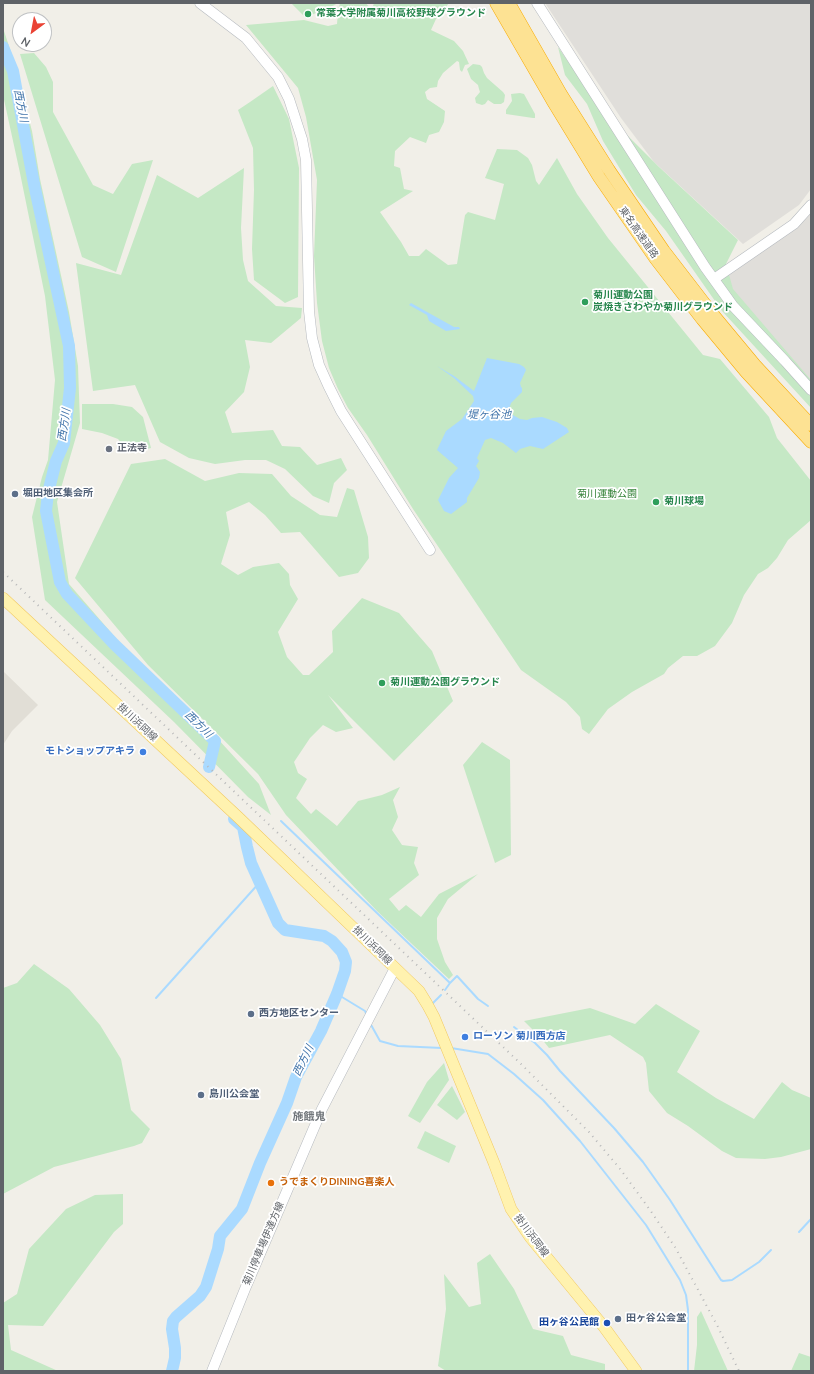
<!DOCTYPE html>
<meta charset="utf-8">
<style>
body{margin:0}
#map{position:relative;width:814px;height:1374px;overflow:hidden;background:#f1efe8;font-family:"Nunito Sans",sans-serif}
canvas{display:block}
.frame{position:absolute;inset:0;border:4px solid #5f6368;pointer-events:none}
.north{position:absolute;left:12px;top:12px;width:40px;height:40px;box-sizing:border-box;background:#fff;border:1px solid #bfc1c3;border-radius:50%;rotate:212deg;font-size:11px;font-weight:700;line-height:16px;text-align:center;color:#5f6368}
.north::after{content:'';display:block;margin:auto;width:14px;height:18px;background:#ea4335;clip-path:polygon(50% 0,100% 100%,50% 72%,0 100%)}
</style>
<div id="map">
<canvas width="814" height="1374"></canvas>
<div class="frame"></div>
<div class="north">N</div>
</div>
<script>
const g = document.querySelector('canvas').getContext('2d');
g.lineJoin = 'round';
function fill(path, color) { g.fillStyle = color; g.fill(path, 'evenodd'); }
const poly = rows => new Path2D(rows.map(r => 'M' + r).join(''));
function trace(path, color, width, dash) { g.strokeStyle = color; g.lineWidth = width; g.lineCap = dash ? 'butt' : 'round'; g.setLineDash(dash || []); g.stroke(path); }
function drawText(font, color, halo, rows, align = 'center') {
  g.font = font + ' "Nunito Sans","Noto Sans JP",sans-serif'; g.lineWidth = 3.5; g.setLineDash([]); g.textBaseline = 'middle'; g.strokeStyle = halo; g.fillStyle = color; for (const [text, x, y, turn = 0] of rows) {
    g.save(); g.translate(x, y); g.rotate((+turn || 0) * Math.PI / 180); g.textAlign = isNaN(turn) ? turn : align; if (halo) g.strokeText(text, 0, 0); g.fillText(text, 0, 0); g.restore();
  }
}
const industrial = poly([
 [545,3,811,3,811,189,799,205,743,244,654,162,621,118],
 [811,208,811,387,721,279]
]);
const education = poly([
 [3,671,38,705,12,731,3,745]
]);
const green = poly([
 [291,3,338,3,325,10,305,17],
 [340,3,366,3,369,7,373,6,374,3,449,3,436,19,431,30,454,41,463,51,469,64,465,65,462,72,460,70,459,62,457,61,443,73,438,81,437,87,430,88,425,92,427,99,445,111,444,122,439,132,429,135,426,143,410,137,395,151,394,166,400,168,404,189,413,191,380,212,401,242,409,256,419,256,426,249,448,265,457,264,465,215,468,212,495,220,504,184,485,178,497,149,517,150,528,158,532,165,536,181,539,185,557,158,577,194,608,238,703,355,720,359,769,417,777,438,811,481,811,520,788,540,777,558,768,568,758,574,744,595,732,623,715,646,697,656,683,656,668,668,664,674,632,692,608,709,589,734,582,729,580,717,566,702,521,670,413,509,367,435,348,408,338,389,329,368,322,341,317,303,314,256,317,180,306,117,298,88,246,25,304,20,328,26,337,24,338,11],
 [3,28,12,55,32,131,40,179,69,312,78,366,80,423,57,502,69,584,154,682,217,738,259,784,271,815,248,797,174,722,45,600,32,517,42,477,48,460,55,380,45,296,20,173,3,95],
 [558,47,601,109,658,166,738,240,726,264,733,289,811,380,811,408,722,311,666,231,636,195,603,141,587,104,565,75],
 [34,53,46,67,53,82,53,112,93,185,113,194,132,164,153,160,116,272,82,257,20,54],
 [473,64,480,65,482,67,484,73,487,78,503,92,505,95,504,102,501,104,494,104,488,100,485,104,482,105,476,103,475,98,480,92,479,89,478,85,471,79,467,69],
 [273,86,289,119,299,168,298,297,285,303,254,280,252,249,254,190,253,148,238,110,250,102],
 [520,93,524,94,535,114,535,118,533,118,506,114,506,110,512,101,511,94],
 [244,168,241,228,243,260,248,281,276,306,302,308,301,318,271,343,245,340,250,367,244,392,225,412,232,433,273,430,282,446,300,447,317,465,341,458,347,470,334,483,329,503,313,496,285,469,266,460,245,460,215,464,189,458,160,442,135,385,93,391,76,263,121,275,157,175,198,198],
 [82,404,113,404,132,407,143,417,151,448,130,453,118,439,102,433,82,429],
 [165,459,205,481,239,473,272,474,291,496,320,515,337,517,347,488,354,490,368,537,369,558,358,573,339,577,300,532,281,533,265,515,249,502,226,512,230,535,221,564,238,575,253,567,279,563,289,574,290,585,298,599,278,632,287,657,303,675,309,675,333,652,332,631,362,598,399,613,432,651,453,701,394,761,328,695,353,728,336,732,323,725,310,738,294,762,298,773,307,779,296,798,311,814,316,809,337,826,358,801,382,795,400,787,393,800,398,817,392,830,402,845,418,847,414,863,419,875,389,899,399,911,406,905,421,917,439,894,478,874,448,899,437,918,437,939,445,962,453,975,449,979,377,911,286,815,258,774,148,665,75,578,131,464],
 [482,742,510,760,511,855,495,863,463,765],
 [34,964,69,989,100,1025,121,1059,131,1110,150,1129,142,1143,134,1146,54,1167,3,1194,3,988,17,983],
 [656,1004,700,1031,677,1072,716,1098,754,1119,782,1082,792,1090,811,1098,811,1149,781,1157,765,1159,736,1158,722,1151,688,1126,667,1113,649,1091,646,1063,643,1057,610,1035,549,1048,541,1038,524,1021,590,1008,635,1024],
 [444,1063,449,1080,420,1123,408,1116,427,1082],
 [452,1086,465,1112,457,1120,437,1105],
 [425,1131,456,1146,449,1163,417,1148],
 [123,1194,123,1224,114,1232,43,1326,8,1325,11,1350,58,1371,3,1371,3,1303,17,1294,29,1249,66,1209,95,1195],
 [490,1254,514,1289,533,1329,563,1336,571,1355,605,1364,605,1371,446,1371,438,1366,446,1309,444,1274,469,1307,481,1304,477,1263],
 [701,1311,728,1371,694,1371,697,1345,697,1317],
 [799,1353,811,1357,811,1371,791,1371]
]);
const water = poly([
 [411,303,454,327,459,327,460,329,446,331,429,321,427,315,409,305],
 [487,358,519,364,524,367,526,370,520,383,521,387,522,388,522,392,511,403,509,409,511,414,520,419,527,420,532,418,542,417,557,422,567,428,569,432,543,449,530,446,520,449,516,453,503,443,491,438,485,440,477,458,479,461,476,466,480,472,479,478,467,498,467,502,451,514,444,511,438,500,449,478,458,468,437,450,446,431,462,419,474,401,473,396,454,378,437,366,454,376,474,391]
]);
const stream = poly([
 [281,821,450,983,457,976,478,999,488,1006],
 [445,990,450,983],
 [337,994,365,1011,367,1016],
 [156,998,260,882],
 [431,1005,441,995],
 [370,1023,380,1041,398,1046,442,1048],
 [514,1027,535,1043,547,1055,560,1071,614,1128,643,1162,670,1200,721,1280,723,1281,732,1280,759,1262,771,1250],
 [451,1048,488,1054,514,1074,543,1100,580,1141,646,1225,680,1280,686,1295,688,1310,688,1371],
 [799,1232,811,1219]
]);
const river = poly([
 [3,47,13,71,34,184,69,346,70,388,64,443,56,461,48,493,46,511,60,582,67,594,114,644,215,741,209,767],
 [172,1371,175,1358,175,1348,172,1329,173,1321,176,1317,200,1296,206,1287,218,1249,220,1236,242,1209,260,1163,287,1103,296,1077,321,1031,337,994,345,971,346,962,342,952,332,941,324,936,285,930,278,923,251,863,247,847,243,827,234,819]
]);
const secondary = poly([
 [200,3,246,38,278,77,289,99,302,139,306,160,309,311,312,338,319,365,328,385,341,411,430,550],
 [537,3,705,267,733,306,785,361,811,390],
 [714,279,794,224,811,205],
 [212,1371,245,1289,322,1109,395,968]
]);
const primary = poly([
 [3,598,238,817,419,991,427,1004,434,1017,494,1163,511,1209,530,1237,604,1327,636,1371]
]);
const highway = poly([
 [496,3,552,100,599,177,655,258,702,319,746,372,811,442],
 [509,3,561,94,609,170,664,251,711,312,755,365,811,425]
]);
const rail = poly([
 [3,572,520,1063,589,1132,621,1170,650,1210,675,1247,718,1327,739,1371]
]);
const markers = [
 [308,14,4,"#2e9e5b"],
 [585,302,4,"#2e9e5b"],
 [109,449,4,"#6b7280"],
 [15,494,4,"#5c6f8a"],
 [656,502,4,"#2e9e5b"],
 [382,683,4,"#2e9e5b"],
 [143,752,4,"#3f7fe0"],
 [251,1014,4,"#5c6f8a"],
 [465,1037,4,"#3f7fe0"],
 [201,1095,4,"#5c6f8a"],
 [271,1183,4,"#e8710a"],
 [618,1319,4,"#5c6f8a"],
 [607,1323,4,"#1a4fb4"]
];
const leisureNames = [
 ["常葉大学附属菊川高校野球グラウンド",316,14],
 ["菊川運動公園",593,296],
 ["炭焼きさわやか菊川グラウンド",593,308],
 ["菊川球場",664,502],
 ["菊川運動公園グラウンド",390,683]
];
const streetNames = [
 ["東名高速道路",638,233,55],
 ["掛川浜岡線",137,723,43],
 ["掛川浜岡線",372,946,44],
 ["掛川浜岡線",531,1236,53],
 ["菊川停車場伊達方線",264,1244,-67]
];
const worshipNames = [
 ["正法寺",117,449]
];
const serviceNames = [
 ["堀田地区集会所",23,494],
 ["西方地区センター",259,1014],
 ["島川公会堂",209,1095],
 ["田ヶ谷公会堂",626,1319]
];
const parkNames = [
 ["菊川運動公園",607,495]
];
const shopNames = [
 ["モトショップアキラ",135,752],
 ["ローソン 菊川西方店",473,1037,"left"]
];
const foodNames = [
 ["うでまくりDINING喜楽人",279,1183]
];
const transitNames = [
 ["田ヶ谷公民館",599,1323]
];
const waterNames = [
 ["西方川",20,106,79],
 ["堤ヶ谷池",489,415],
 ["西方川",65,425,-82],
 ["西方川",198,725,44],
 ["西方川",304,1061,-64]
];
const neighbourhoodNames = [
 ["施餓鬼",309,1117]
];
fill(industrial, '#e0deda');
fill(education, '#e1ded6');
fill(green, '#c5e8c5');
fill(water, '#aadaff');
trace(stream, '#aadaff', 2);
trace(river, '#aadaff', 12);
trace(secondary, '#b6babf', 11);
trace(primary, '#f2c960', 12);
trace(highway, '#f9ab00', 13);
trace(secondary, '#fff', 10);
trace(primary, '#fff2af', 11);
trace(highway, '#fde293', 12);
trace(rail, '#b6b7b8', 2, [1, 5]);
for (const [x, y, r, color] of markers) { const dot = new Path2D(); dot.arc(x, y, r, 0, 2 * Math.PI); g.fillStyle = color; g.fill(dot); trace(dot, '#fff', 1.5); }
drawText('bold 10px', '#27864d', '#fff', leisureNames, 'left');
drawText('10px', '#5f6368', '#fff', streetNames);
drawText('bold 10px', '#5b616d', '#fff', worshipNames, 'left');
drawText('bold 10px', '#4e5e75', '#fff', serviceNames, 'left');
drawText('10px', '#348238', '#fff', parkNames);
drawText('bold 10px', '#366cbe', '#fff', shopNames, 'right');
drawText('bold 10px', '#c56008', '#fff', foodNames, 'left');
drawText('bold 10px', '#164399', '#fff', transitNames, 'right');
drawText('italic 11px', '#4174aa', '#fff', waterNames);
drawText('bold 11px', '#70757a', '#fff', neighbourhoodNames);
</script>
